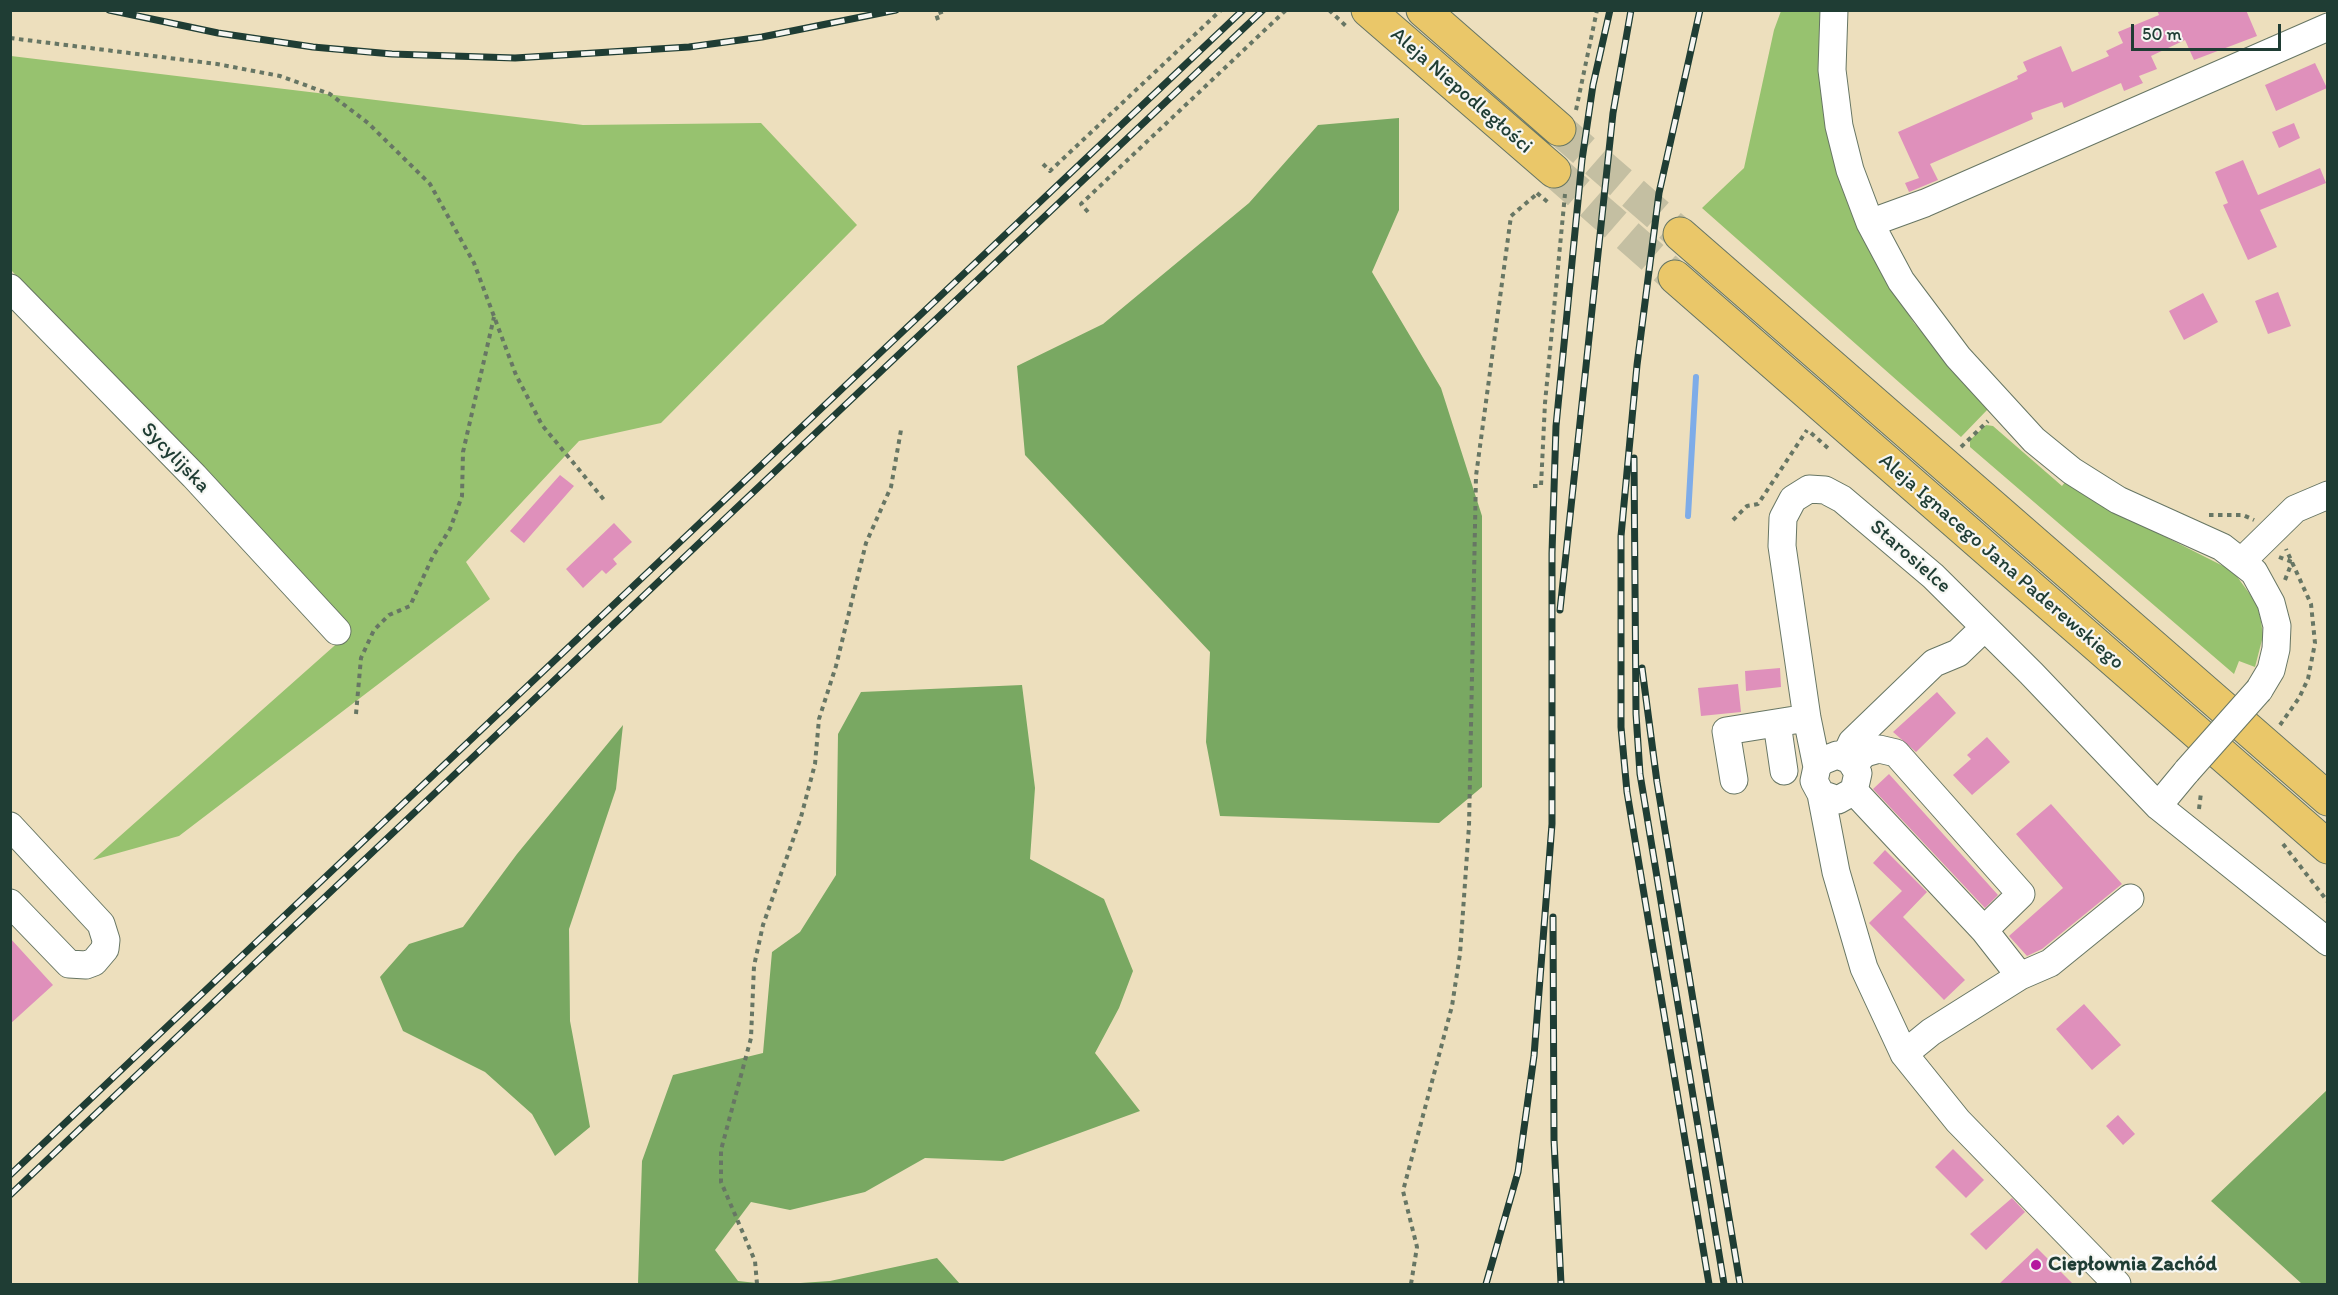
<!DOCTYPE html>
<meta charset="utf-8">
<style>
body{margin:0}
#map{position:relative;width:2338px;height:1295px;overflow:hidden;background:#eddfbd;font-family:Itim,sans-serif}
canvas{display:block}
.frame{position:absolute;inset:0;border:12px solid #1f3d34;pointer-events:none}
.scale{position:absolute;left:2131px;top:24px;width:150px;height:27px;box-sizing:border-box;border:3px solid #1f3d34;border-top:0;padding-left:8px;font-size:18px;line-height:21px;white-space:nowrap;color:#1f3d34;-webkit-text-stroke:4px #f6f6f2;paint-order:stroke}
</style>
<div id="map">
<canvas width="2338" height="1295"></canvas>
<div class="frame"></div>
<div class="scale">50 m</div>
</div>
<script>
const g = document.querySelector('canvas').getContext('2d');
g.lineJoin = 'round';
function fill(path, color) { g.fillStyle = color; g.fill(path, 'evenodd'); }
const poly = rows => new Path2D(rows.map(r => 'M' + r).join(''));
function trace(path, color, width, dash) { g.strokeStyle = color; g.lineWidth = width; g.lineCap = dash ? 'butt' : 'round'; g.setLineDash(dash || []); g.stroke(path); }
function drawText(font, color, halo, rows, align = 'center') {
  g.font = font + ' Itim,sans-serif'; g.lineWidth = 4.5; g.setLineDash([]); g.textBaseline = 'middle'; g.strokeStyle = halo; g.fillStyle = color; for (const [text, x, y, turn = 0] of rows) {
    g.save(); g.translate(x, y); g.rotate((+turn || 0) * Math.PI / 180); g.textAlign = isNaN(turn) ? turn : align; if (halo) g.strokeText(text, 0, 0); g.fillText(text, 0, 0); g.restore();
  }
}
const green = poly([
 [1781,11,1821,11,1819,32,1824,109,1843,186,1876,263,1914,323,1988,409,1961,437,1702,208,1744,168,1774,30],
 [11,56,583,125,761,123,857,225,661,423,579,441,466,562,490,599,179,836,93,860,351,631,11,270],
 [1986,425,1993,426,2062,486,2066,481,2124,516,2233,571,2257,604,2261,621,2263,636,2255,667,2239,661,2234,674,1970,447,1970,440]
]);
const forest = poly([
 [1399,118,1399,210,1372,272,1441,388,1482,516,1482,787,1439,823,1220,816,1206,742,1210,652,1025,455,1017,366,1103,324,1249,203,1318,125],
 [1022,685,1035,788,1030,859,1104,899,1133,971,1119,1008,1095,1053,1140,1111,1003,1161,925,1158,865,1192,790,1210,751,1202,715,1250,738,1281,766,1284,638,1284,642,1161,673,1075,763,1053,772,952,800,932,836,875,838,734,861,692],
 [623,725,616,789,569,929,570,1021,590,1127,555,1156,532,1114,485,1072,403,1031,380,977,409,944,463,927,517,854],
 [2327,1090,2327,1284,2302,1284,2211,1201],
 [937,1258,960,1284,786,1284,830,1281]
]);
const stream = poly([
 [1688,516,1696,377]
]);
const building = poly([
 [2157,10,2246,10,2257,36,2194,60,2185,40,2151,56,2157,69,2139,76,2143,83,2124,91,2121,83,2064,108,2062,102,2031,113,2033,119,1930,164,1938,180,1909,192,1905,183,1919,178,1898,132,2018,79,2017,76,2027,71,2023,62,2061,46,2072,72,2109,56,2106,51,2123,43,2118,32,2159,15],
 [2315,63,2327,88,2276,111,2265,85],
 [2294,123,2300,138,2279,148,2272,132],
 [2243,160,2258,195,2320,168,2326,183,2260,210,2277,247,2248,260,2223,205,2228,203,2215,172],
 [2278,292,2291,326,2268,334,2255,301],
 [2203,293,2218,322,2184,340,2169,311],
 [560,475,574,486,524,543,510,531],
 [614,523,632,542,613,559,617,564,606,574,602,570,583,588,566,569],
 [1780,668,1781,687,1746,691,1745,671],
 [1738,684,1741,712,1701,716,1698,688],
 [1937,692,1956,713,1916,752,1893,732],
 [1987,737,2010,762,1972,795,1953,775,1971,759,1967,755],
 [1889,774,1998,895,1985,908,1873,789],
 [2051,804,2122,884,2042,949,2027,956,2009,936,2063,888,2016,834],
 [1885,850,1927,892,1903,917,1965,980,1944,1000,1869,923,1902,891,1873,863],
 [10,938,53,985,10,1024],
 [2084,1004,2121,1045,2092,1070,2056,1029],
 [2118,1115,2135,1134,2123,1145,2106,1126],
 [1953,1149,1984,1180,1966,1198,1935,1167],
 [2012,1198,2025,1212,1986,1250,1970,1234],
 [2037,1248,2073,1284,1999,1284]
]);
const majorTunnel = poly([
 [1559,129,1680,234],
 [1554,171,1675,277]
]);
const path = poly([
 [1329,10,1346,26],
 [938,20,936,14,947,10],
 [10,38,217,64,280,76,330,94,368,123,430,184,474,263,516,375,542,425,605,501],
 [1576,110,1597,10],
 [1043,164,1050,171,1221,10],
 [1537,193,1550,204],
 [1088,212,1081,204,1286,10],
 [1811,433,1828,448],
 [1961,447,1988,421],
 [1533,486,1541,486,1545,403,1565,194],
 [2209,515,2243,515,2254,520],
 [1733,520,1747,506,1758,504,1807,430],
 [2279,557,2292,562],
 [2285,580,2292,562],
 [356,714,361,658,374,630,389,615,410,606,433,556,450,529,462,496,463,452,494,317],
 [2280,725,2299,698,2308,679,2315,643,2311,604,2286,549],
 [2199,809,2201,793],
 [2283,844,2328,902],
 [757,1284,755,1261,721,1182,721,1150,751,1038,754,966,763,925,801,817,815,764,819,719,836,666,866,543,891,487,901,430],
 [1411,1284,1417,1247,1403,1191,1452,1006,1460,954,1469,826,1476,476,1511,216,1538,193]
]);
const minor = poly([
 [1834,10,1832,70,1839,126,1850,170,1870,223,1901,281,1958,357,2034,440,2072,471,2118,500,2222,547,2254,572,2271,603,2277,626,2276,649,2271,670,2259,690],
 [1870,223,1925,203,2328,27],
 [10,288,194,476,337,631],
 [2242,561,2295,509,2328,495],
 [1777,723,1784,771],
 [1845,757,1852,742,1934,663,1958,653,1984,628],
 [1854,764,1865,753,1879,749,1896,753,2021,894,1984,930],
 [1817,767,1807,718,1782,546,1783,518,1793,499,1809,489,1825,490,1842,499,1933,576,2031,673,2158,806,2328,942],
 [1734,780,1726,731,1807,718],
 [1854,791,1984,930,2020,976],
 [1821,794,1838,800,1854,791,1858,773,1850,760,1837,755,1822,761,1817,767,1814,781,1821,794,1836,872,1864,968,1904,1054,1958,1121,2117,1284],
 [2158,806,2187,771],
 [10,826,101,924,106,940,105,949,94,962,86,965,69,964,10,903],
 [1904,1054,1931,1032,2020,976,2050,963,2130,898]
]);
const major = poly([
 [1368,10,1554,171],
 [1423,10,1559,129],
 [1680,234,2328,799],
 [1675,277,2328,847]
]);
const rail = poly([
 [109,10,218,33,313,47,392,54,515,58,689,47,762,37,896,10],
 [1700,10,1659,193,1637,365,1621,536,1621,727,1627,792,1709,1284],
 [1634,458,1636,714,1640,774,1724,1284],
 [1560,610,1613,113,1631,10],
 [1642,668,1657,782,1740,1284],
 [1553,917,1554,1140,1561,1284],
 [10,1175,1243,10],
 [10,1195,1263,10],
 [1486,1284,1518,1172,1534,1056,1552,824,1552,553,1556,426,1582,160,1593,85,1610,10]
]);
const minorBridge = poly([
 [2187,771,2259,690]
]);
const markers = [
 [2036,1265,6,"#b5179e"]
];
const streetNames = [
 ["Aleja Niepodległości",1461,91,41],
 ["Sycylijska",175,458,46],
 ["Starosielce",1910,557,41],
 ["Aleja Ignacego Jana Paderewskiego",2001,562,41]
];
const poiNames = [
 ["Ciepłownia Zachód",2048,1265]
];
fill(green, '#97c26f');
fill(forest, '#79a862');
trace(stream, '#7eace8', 6);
fill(building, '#df90bb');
trace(majorTunnel, '#c4bfa2', 33, [33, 16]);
trace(minor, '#677664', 29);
trace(major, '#677664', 35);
trace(path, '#677664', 4, [4.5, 4.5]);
trace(minor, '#fff', 27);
trace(major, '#eac769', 33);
trace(rail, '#1f3d34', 7);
trace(rail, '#f6f6f2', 4.5, [14]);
trace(minorBridge, '#677664', 29, []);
trace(minorBridge, '#fff', 27);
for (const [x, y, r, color] of markers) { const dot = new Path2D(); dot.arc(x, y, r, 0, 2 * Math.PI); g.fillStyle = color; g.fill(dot); trace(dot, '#f6f6f2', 2); }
drawText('21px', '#1f3d34', '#f6f6f2', streetNames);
drawText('bold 21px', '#1f3d34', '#f6f6f2', poiNames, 'left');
</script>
